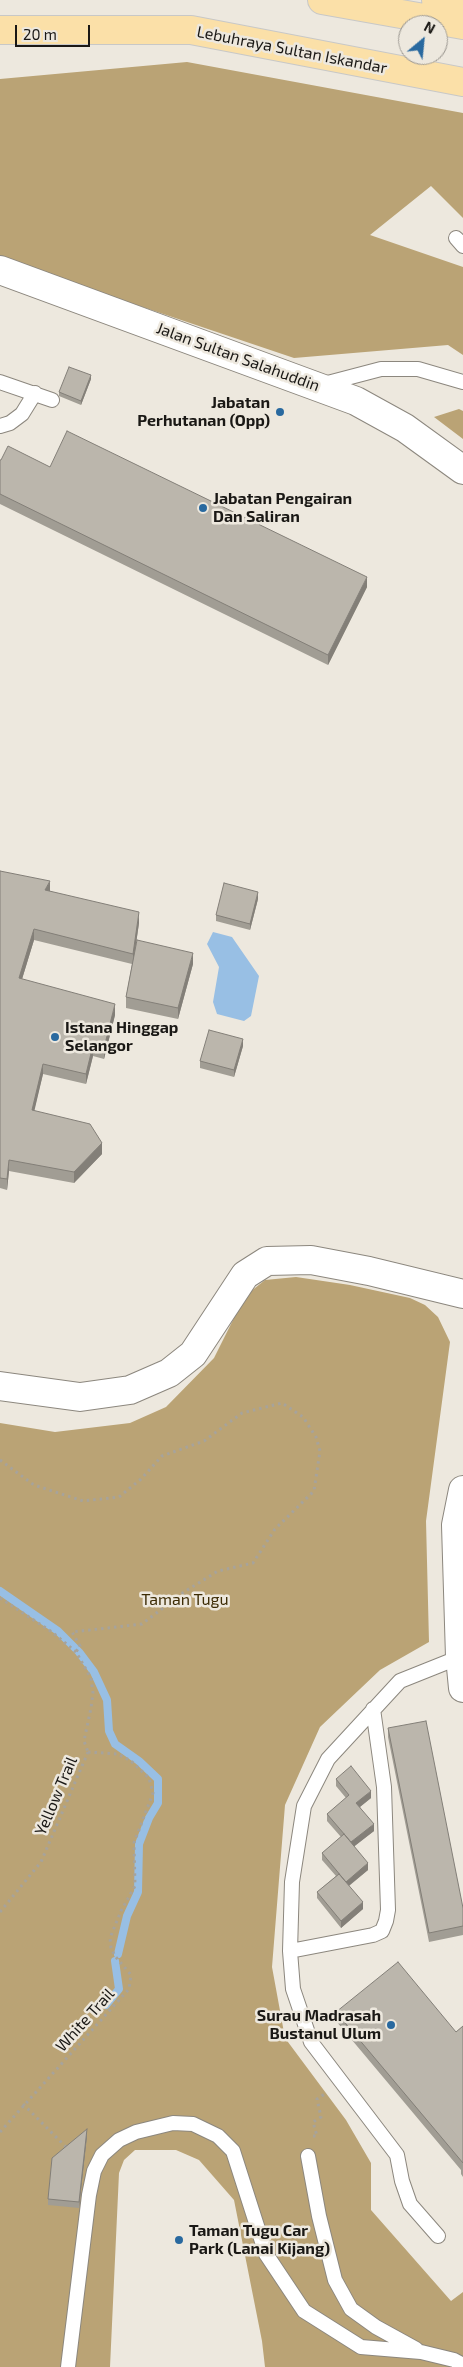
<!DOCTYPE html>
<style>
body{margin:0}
#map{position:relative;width:463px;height:2367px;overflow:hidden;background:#ede8de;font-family:"Exo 2",sans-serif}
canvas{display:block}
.north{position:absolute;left:398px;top:15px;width:50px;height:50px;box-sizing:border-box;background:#ede8de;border:1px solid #99958e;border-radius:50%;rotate:28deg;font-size:14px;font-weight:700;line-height:20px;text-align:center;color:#1a1815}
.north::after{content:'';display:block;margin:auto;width:18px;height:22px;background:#29699f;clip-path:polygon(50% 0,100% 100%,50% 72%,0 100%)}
.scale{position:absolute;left:15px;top:25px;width:75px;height:22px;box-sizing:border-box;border:2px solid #1a1815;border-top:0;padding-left:6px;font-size:15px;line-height:18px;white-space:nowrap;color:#1a1815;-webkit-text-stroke:4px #ede8de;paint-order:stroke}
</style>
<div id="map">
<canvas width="463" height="2367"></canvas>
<div class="north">N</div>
<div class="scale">20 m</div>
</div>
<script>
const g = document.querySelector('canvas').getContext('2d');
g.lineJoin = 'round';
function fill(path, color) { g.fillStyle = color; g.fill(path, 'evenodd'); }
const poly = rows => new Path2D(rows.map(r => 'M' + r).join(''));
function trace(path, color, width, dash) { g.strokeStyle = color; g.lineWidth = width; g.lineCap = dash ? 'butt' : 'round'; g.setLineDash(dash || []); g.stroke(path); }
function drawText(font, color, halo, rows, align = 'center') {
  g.font = font + ' "Exo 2",sans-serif'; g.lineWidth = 5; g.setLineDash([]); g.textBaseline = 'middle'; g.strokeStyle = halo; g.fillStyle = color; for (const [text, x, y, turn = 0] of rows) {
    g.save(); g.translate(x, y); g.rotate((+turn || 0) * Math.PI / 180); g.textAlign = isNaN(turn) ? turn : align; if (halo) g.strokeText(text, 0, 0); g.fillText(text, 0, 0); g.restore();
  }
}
const forest = poly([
 [187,62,463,113,463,218,431,186,370,235,463,267,463,355,448,345,294,358,0,259,0,79],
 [459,409,463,411,463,439,434,417],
 [296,1277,350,1285,410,1298,425,1305,438,1317,450,1342,426,1521,429,1642,380,1670,320,1727,285,1805,272,1967,285,2038,346,2120,371,2163,371,2210,451,2301,463,2292,463,2367,265,2367,262,2341,234,2200,199,2160,176,2150,135,2150,124,2160,119,2173,110,2367,0,2367,0,1423,55,1432,130,1423,166,1407,214,1358,245,1296,265,1280]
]);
const water = poly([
 [213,932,232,937,259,976,251,1016,244,1021,217,1014,213,1002,219,967,207,944]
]);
const stream = poly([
 [0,1591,58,1631,79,1652,94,1672,107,1700,109,1731,115,1744,139,1761,158,1779,158,1803,149,1818,139,1844,138,1892,127,1916,118,1954],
 [106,2005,119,1989,115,1961]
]);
const path = poly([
 [0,1460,34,1485,83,1501,119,1497,141,1479,162,1456,204,1441,242,1413,282,1403,303,1417,316,1437,320,1451,314,1491,275,1529,253,1563,218,1571,184,1592,142,1624,72,1632,80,1646,76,1652],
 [0,1598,52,1632,76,1652,91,1678,93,1693,91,1708,84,1741,88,1752],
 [0,1912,41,1862,88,1752],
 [23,2104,67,2148],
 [0,2132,129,1989,131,1975,115,1956,111,1948,110,1938,121,1911,135,1886,134,1843,153,1793,149,1778,131,1761,118,1754,88,1752],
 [313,2136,317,2136,313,2122,321,2117,317,2099,326,2093]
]);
const service = poly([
 [456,238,463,246],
 [0,382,52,400],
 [320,385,381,369,418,369,463,382],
 [0,426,10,423,22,414,35,393],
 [290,1951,373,1935,382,1931,386,1921,388,1910,384,1787,373,1709],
 [308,2156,319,2216,335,2280,351,2309,376,2327,416,2349],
 [438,2236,410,2204,402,2181,397,2155,311,2042,293,1989,290,1951,292,1882,304,1806,328,1759,400,1681,460,1657],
 [68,2367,89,2195,94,2171,102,2155,119,2140,136,2132,173,2123,193,2124,218,2136,233,2151,266,2254,304,2311,361,2347,421,2352,454,2360,463,2365]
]);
const minor = poly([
 [0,1386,80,1397,130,1390,169,1373,193,1354,245,1275,267,1261,311,1260,369,1271,463,1294]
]);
const tertiary = poly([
 [0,270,356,401,405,428,463,470],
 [463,1490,456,1525,460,1657,463,1688]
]);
const primary = poly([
 [322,0,463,25],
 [436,0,463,7],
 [0,30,191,30,463,82]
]);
const wall = poly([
 [91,379,81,405,59,396,59,392],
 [0,460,50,467,367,587,328,665,0,504],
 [0,871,50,891,139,923,136,944,193,964,178,1019,126,1008,126,997,132,964,34,940,22,979,115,1015,104,1059,93,1056,86,1084,43,1074,34,1110,102,1154,74,1183,9,1171,7,1190,0,1188],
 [258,899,250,930,216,921,216,915],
 [243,1046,234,1077,200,1068,200,1061],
 [388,1728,463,1908,463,1935,429,1942,388,1737],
 [336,1779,371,1798,360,1807,374,1831,354,1846,368,1870,349,1886,363,1909,341,1928,317,1898,317,1892,336,1876,322,1860,322,1853,341,1837,327,1821,327,1814,346,1798,336,1786],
 [336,2012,456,2032,463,2026,463,2177,461,2174,461,2170,336,2021],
 [87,2136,79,2208,48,2205,48,2199]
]);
const shadedWall = poly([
 [91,375,91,379,81,405,81,401],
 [367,577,367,587,328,665,328,655],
 [50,881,50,892,45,890],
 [258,892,258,899,250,930,250,924],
 [139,912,139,923,133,964,133,954],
 [34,929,34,940,19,989,19,978],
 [193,953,193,964,178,1019,178,1008],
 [115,1004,115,1015,104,1059,104,1048],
 [243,1039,243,1046,234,1077,234,1070],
 [93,1045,93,1056,86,1084,86,1074],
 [43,1064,43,1074,32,1121,32,1110],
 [102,1143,102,1154,74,1183,74,1172],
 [9,1160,9,1171,7,1190,7,1179],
 [371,1791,371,1798,356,1810,356,1803],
 [374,1824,374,1831,351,1849,351,1842],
 [368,1863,368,1870,346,1888,346,1882],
 [363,1902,363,1909,341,1928,341,1921],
 [87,2129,87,2136,79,2208,79,2202]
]);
const building = poly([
 [69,367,91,375,81,401,59,392,69,367],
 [67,431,367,577,328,655,0,494,0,460,1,460,8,446,50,467,67,431],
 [0,871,50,881,45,890,139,912,133,954,34,929,19,978,115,1004,104,1048,93,1045,86,1074,43,1064,32,1110,90,1124,102,1143,74,1172,9,1160,7,1179,0,1178,0,871],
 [224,883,258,892,250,924,216,915,224,883],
 [137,940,193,953,178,1008,126,997,137,940],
 [209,1030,243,1039,234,1070,200,1061,209,1030],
 [426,1721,463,1908,463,1926,429,1933,388,1728,426,1721],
 [351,1766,371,1791,356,1803,374,1824,351,1842,327,1814,349,1795,336,1779,351,1766],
 [344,1834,368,1863,346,1882,322,1853,344,1834],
 [339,1874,363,1902,341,1921,317,1892,339,1874],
 [398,1962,456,2032,463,2026,463,2163,336,2012,398,1962],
 [87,2129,79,2202,48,2199,52,2158,87,2129]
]);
const markers = [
 [280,412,5,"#29699f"],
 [203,508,5,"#29699f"],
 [55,1037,5,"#29699f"],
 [391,2025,5,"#29699f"],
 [179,2240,5,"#29699f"]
];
const streetNames = [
 ["Lebuhraya Sultan Iskandar",292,50,11],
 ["Jalan Sultan Salahuddin",238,357,20],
 ["Yellow Trail",56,1796,-67],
 ["White Trail",85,2020,-48]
];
const poiNames = [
 ["Jabatan",270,403,"right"],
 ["Perhutanan (Opp)",270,421,"right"],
 ["Jabatan Pengairan",213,499],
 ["Dan Saliran",213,517],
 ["Istana Hinggap",65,1028],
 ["Selangor",65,1046],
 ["Surau Madrasah",381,2016,"right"],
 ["Bustanul Ulum",381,2034,"right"],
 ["Taman Tugu Car",189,2231],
 ["Park (Lanai Kijang)",189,2249]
];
const parkNames = [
 ["Taman Tugu",185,1600]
];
fill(forest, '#baa375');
fill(water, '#98bfe4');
trace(stream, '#98bfe4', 8);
trace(service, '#8c877e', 16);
trace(minor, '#8c877e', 30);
trace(tertiary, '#8c877e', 30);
trace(primary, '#c8c8c7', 30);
trace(path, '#a7a39b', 3, [2.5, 4]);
trace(service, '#fff', 14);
trace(minor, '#fff', 28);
trace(tertiary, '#fff', 28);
trace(primary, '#fbe0a8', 28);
fill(wall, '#a19d94');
fill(shadedWall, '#837f78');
fill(building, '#bbb6ac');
trace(building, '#837f78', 1);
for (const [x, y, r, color] of markers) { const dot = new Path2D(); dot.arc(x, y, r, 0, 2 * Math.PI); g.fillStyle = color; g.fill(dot); trace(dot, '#ede8de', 2); }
drawText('16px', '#1a1815', '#ede8de', streetNames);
drawText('bold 16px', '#1a1815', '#ede8de', poiNames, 'left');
drawText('16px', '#3d2c05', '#ede8de', parkNames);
</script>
